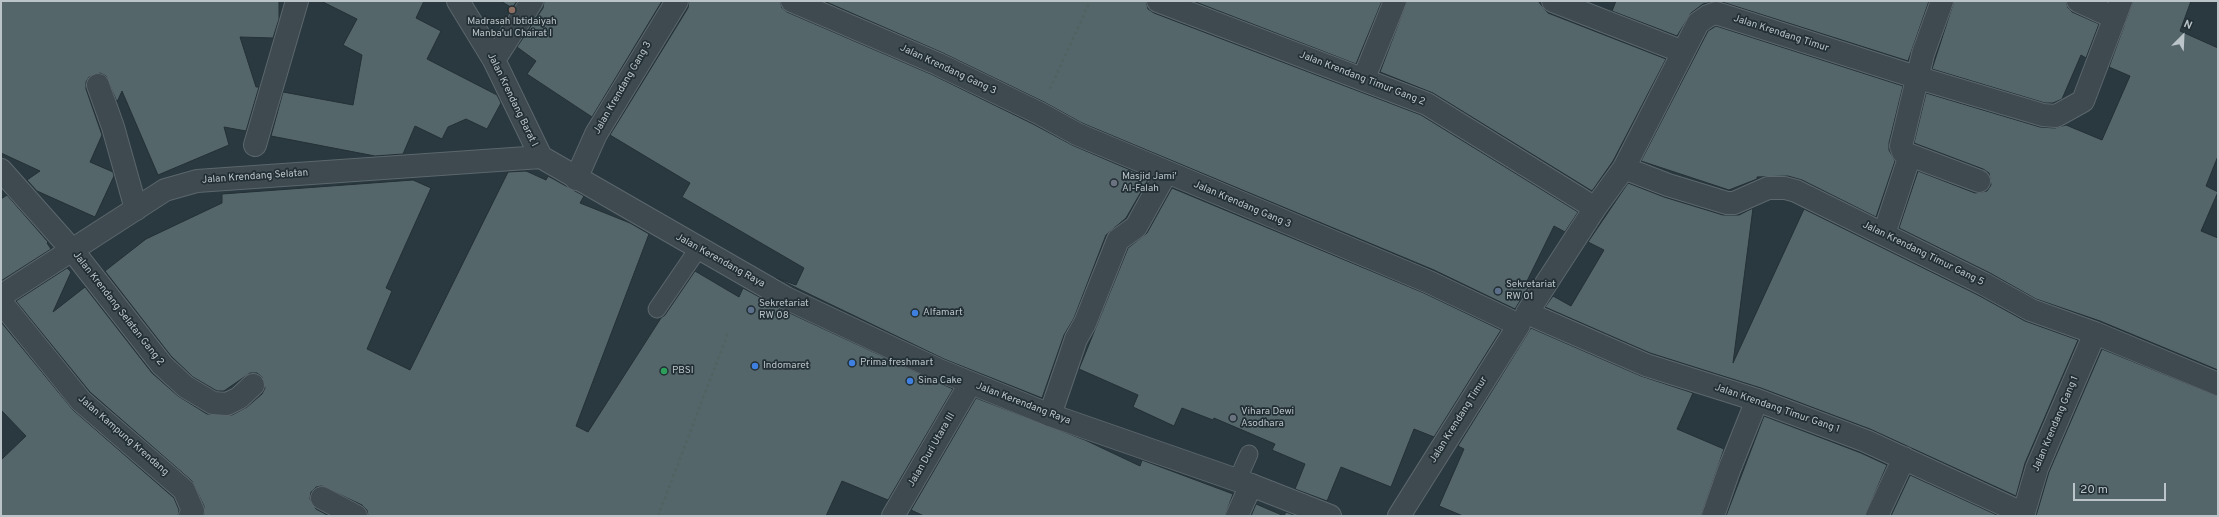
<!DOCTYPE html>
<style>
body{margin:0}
#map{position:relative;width:2219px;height:517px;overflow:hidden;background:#2a393f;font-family:Overpass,sans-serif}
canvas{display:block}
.frame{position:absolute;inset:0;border:2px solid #bac4c9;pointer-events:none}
.north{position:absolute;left:2163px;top:16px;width:40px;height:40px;-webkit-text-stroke:3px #222f34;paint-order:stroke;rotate:24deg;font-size:11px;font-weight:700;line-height:16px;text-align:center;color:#bac4c9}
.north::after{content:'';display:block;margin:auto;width:14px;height:18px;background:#bac4c9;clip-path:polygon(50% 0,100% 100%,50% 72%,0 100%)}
.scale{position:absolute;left:2073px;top:483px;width:93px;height:18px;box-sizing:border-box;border:2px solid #bac4c9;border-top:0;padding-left:5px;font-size:12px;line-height:14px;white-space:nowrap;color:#bac4c9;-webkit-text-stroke:3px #222f34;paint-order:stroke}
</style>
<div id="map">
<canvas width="2219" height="517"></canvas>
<div class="frame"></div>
<div class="north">N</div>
<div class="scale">20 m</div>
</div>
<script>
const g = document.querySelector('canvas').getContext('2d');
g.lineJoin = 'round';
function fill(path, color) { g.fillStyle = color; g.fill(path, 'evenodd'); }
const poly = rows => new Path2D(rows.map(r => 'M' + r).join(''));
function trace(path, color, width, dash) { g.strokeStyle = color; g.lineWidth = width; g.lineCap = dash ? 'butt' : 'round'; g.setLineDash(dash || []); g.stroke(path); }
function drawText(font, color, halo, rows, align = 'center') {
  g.font = font + ' Overpass,sans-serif'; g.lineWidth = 3.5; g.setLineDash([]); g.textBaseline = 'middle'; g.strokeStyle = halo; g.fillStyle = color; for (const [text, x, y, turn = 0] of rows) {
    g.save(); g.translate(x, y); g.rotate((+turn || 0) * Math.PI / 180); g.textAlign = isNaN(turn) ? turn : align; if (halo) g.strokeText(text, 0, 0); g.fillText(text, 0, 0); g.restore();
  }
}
const building = poly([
 [1,1,279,1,279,19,273,38,240,37,256,87,259,87,246,131,224,127,229,145,158,175,122,91,117,102,106,76,100,73,89,77,86,82,86,89,102,135,90,162,113,172,114,176,95,217,37,191,27,180,40,171,1,153,1,1],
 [321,1,424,1,416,18,441,31,427,59,497,95,501,103,487,129,466,119,448,127,442,139,415,126,403,154,375,156,271,136,283,92,353,105,362,55,343,45,357,19,321,1],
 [501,1,517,1,512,8,501,1],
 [544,1,662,1,592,117,527,74,536,61,517,47,543,8,544,1],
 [689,1,780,1,782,8,787,12,933,75,1033,124,1072,145,1149,178,1126,218,1106,235,1074,318,1064,335,1042,398,944,359,776,278,796,285,804,268,682,197,690,183,610,135,688,8,689,1],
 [824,1,1146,1,1148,9,1154,13,1421,115,1578,212,1565,232,1554,226,1527,281,1531,283,1515,309,1434,270,1082,123,1044,102,943,53,824,1],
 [1193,1,1382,1,1356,64,1193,1],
 [1407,1,1538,1,1548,13,1666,59,1613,161,1592,191,1433,93,1380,72,1407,1],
 [1616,1,1929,1,1908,61,1719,1,1703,4,1691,13,1677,36,1612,11,1616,1],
 [1954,1,2066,1,2068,8,2072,12,2099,24,2086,58,2081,55,2062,99,2053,103,2045,103,1932,69,1954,1],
 [2133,1,2191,1,2180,31,2218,48,2218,156,2206,186,2218,192,2201,231,2218,238,2218,370,2100,321,2036,299,1990,273,1899,228,1918,171,1975,193,1987,191,1991,185,1989,173,1983,169,1914,143,1926,93,2040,127,2055,128,2066,125,2102,140,2130,76,2109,67,2133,1],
 [1716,26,1903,86,1889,143,1889,150,1895,161,1876,217,1802,180,1788,176,1757,177,1757,179,1729,190,1641,161,1708,31,1716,26],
 [526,171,546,180,548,176,584,196,580,203,630,223,649,234,576,426,588,432,661,318,665,315,695,271,739,297,743,288,781,309,953,389,888,500,842,481,826,516,368,516,367,510,362,505,322,486,316,487,311,492,310,499,316,509,329,516,204,516,204,506,192,481,90,392,16,301,67,268,71,272,53,312,85,287,152,373,178,396,207,414,232,415,247,407,262,394,265,388,262,377,257,373,250,373,224,391,217,391,193,377,171,356,105,271,146,239,222,203,222,194,413,180,431,188,386,288,392,291,367,349,410,370,508,172,526,171],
 [1628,183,1664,197,1723,215,1739,215,1753,208,1733,363,1804,209,1978,295,2025,321,2078,340,2025,463,2016,496,1870,429,1761,388,1650,353,1545,307,1553,296,1571,306,1604,250,1588,242,1628,183],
 [1172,188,1424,293,1501,330,1434,437,1414,429,1391,487,1341,467,1327,501,1295,489,1305,464,1272,450,1275,444,1214,418,1213,420,1182,408,1174,426,1133,407,1138,395,1079,369,1128,248,1147,233,1172,188],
 [7,195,48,242,47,243,51,249,1,281,1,199,7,195],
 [1,322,73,410,174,498,179,510,178,516,1,516,1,460,26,436,1,410,1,322],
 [1531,328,1641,376,1693,393,1677,429,1724,449,1701,516,1463,516,1439,506,1464,449,1458,446,1531,328],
 [2102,349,2218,396,2218,516,2036,516,2049,472,2102,349],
 [976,398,1085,440,1140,466,1142,460,1233,494,1225,516,924,516,911,510,976,398],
 [1764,416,1861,453,1887,465,1865,516,1726,516,1764,416],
 [1910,475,1999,516,1891,516,1910,475],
 [1256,504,1284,516,1286,512,1296,516,1251,516,1256,504]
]);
const path = poly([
 [1050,89,1090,1],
 [658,516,728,333]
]);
const service = poly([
 [657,309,698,249],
 [1237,481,1249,454]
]);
const minor = poly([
 [458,1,494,60,541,157],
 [792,1,938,64,1039,113,1077,134,1429,282,1519,325,1399,516],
 [1158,1,1427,104,1595,208],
 [1553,1,1683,52],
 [1942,1,1923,54,1901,146,1903,152,1910,155,1979,181],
 [2078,1,2115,18],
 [494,60,532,1],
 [1364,78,1395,1],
 [98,85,113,127,136,209],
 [255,145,297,1],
 [1624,168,1668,185,1727,203,1734,203,1768,188,1785,188,1796,191,1984,284,2031,310,2095,333,2218,384],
 [1,170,73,251,162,365,186,387,213,403,227,404,239,398,253,385],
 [576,179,596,134,677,1],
 [1884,234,1910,155],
 [1,302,81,401,184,490,193,511,190,516],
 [1050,415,1076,339,1085,323,1118,240,1136,227,1166,173],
 [322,498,356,516],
 [2024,514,1866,441,1757,400,1646,365,1527,313,1595,208,1624,168,1698,23,1708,16,1716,13,1919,78,2043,115,2056,116,2083,101,2121,1],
 [893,516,970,384],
 [1237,516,1251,485],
 [1713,516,1729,470,1757,400],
 [1877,516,1904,458],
 [2023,516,2037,468,2095,333]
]);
const tertiary = poly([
 [1,296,165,190,197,181,541,157,786,298,939,370,1050,415,1251,485,1330,516]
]);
const markers = [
 [512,10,4,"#8d6e63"],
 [1114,183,4,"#6b7280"],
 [1498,291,4,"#5c6f8a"],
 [751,310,4,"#5c6f8a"],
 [915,313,4,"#3f7fe0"],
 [852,363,4,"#3f7fe0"],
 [755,366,4,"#3f7fe0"],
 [664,371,4,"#2e9e5b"],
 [910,381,4,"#3f7fe0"],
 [1233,418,4,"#6b7280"]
];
const poiNames = [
 ["Madrasah Ibtidaiyah",512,22,"center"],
 ["Manba'ul Chairat I",512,34,"center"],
 ["Masjid Jami'",1122,177],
 ["Al-Falah",1122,189],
 ["Sekretariat",1506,285],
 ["RW 01",1506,297],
 ["Sekretariat",759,304],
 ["RW 08",759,316],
 ["Alfamart",923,313],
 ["Prima freshmart",860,363],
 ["Indomaret",763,366],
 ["PBSI",672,371],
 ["Sina Cake",918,381],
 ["Vihara Dewi",1241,412],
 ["Asodhara",1241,424]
];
const streetNames = [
 ["Jalan Krendang Timur",1781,34,18],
 ["Jalan Krendang Gang 3",948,70,25],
 ["Jalan Krendang Timur Gang 2",1362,79,21],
 ["Jalan Krendang Gang 3",623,88,-60],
 ["Jalan Krendang Barat I",512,100,64],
 ["Jalan Krendang Selatan",255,177,-4],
 ["Jalan Krendang Gang 3",1242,205,23],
 ["Jalan Krendang Timur Gang 5",1923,254,26],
 ["Jalan Kerendang Raya",720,261,29],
 ["Jalan Krendang Selatan Gang 2",118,309,52],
 ["Jalan Kerendang Raya",1023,404,21],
 ["Jalan Krendang Timur Gang 1",1777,409,19],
 ["Jalan Krendang Timur",1459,420,-58],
 ["Jalan Krendang Gang 1",2056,424,-67],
 ["Jalan Kampung Krendang",123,436,41],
 ["Jalan Duri Utara III",932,450,-60]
];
fill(building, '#55666b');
trace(building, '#243136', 1);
trace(service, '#5b676c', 19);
trace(minor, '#5b676c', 24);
trace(tertiary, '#5b676c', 24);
trace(path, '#516360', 2.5, [3, 3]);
trace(service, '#3e4a4f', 17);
trace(minor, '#3e4a4f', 22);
trace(tertiary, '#3e4a4f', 22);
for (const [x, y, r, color] of markers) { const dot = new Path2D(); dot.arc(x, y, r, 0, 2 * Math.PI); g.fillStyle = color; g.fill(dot); trace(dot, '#222f34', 1.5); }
drawText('10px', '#bac4c9', '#222f34', poiNames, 'left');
drawText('10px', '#bac4c9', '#222f34', streetNames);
</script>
